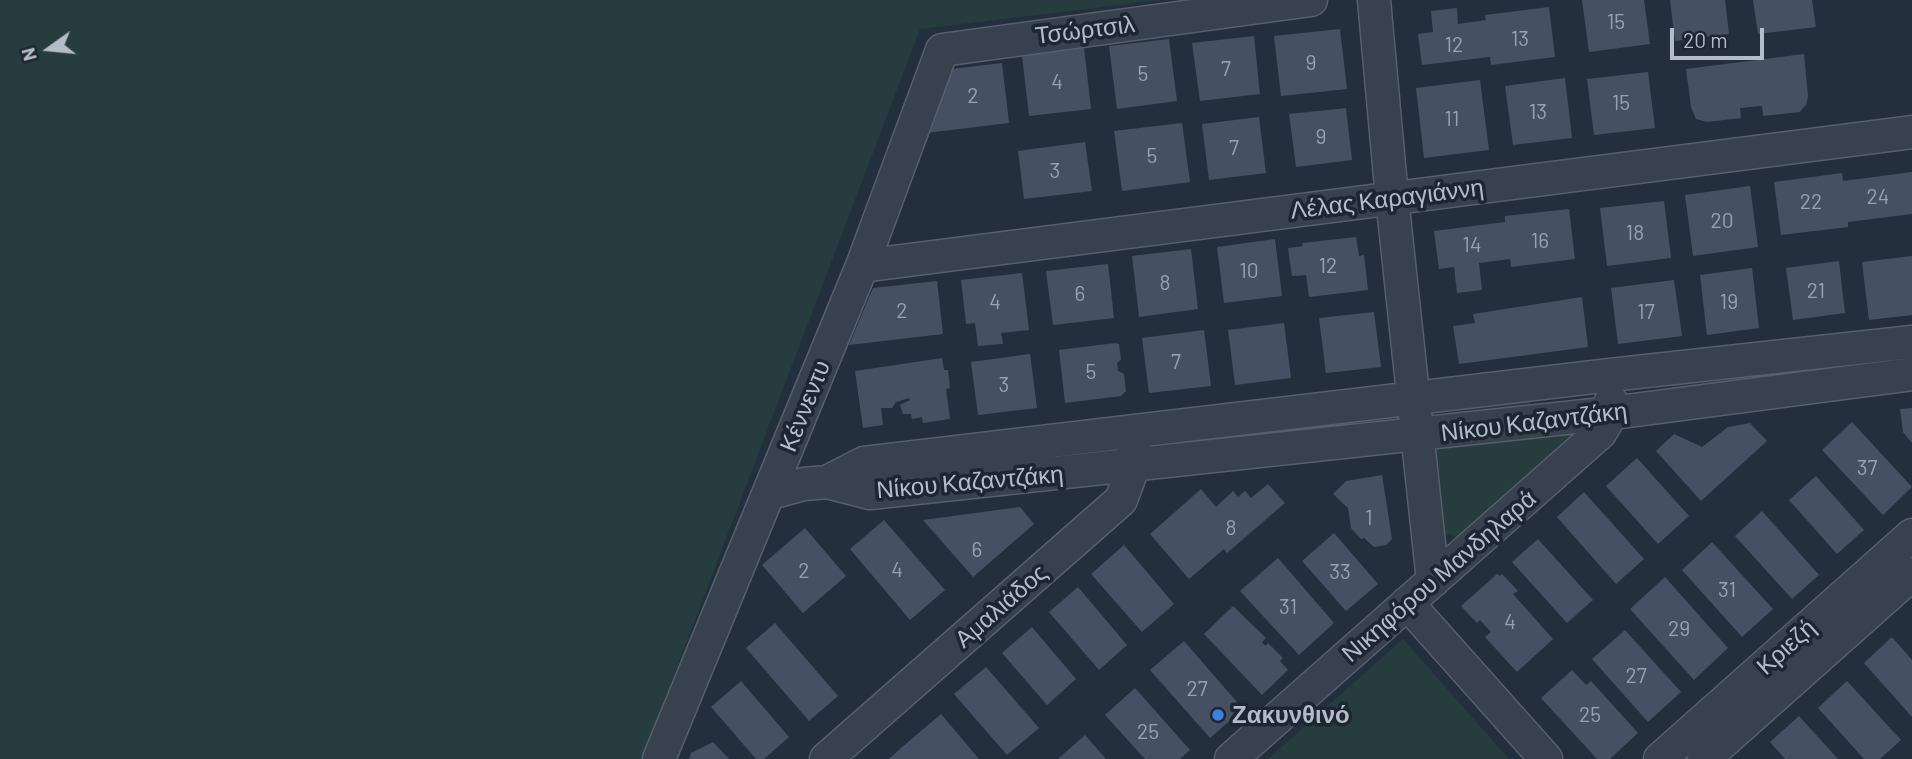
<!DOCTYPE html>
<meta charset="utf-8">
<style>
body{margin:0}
#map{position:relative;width:1912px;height:759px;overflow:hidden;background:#242f3e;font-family:Barlow,sans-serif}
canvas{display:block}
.north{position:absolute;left:14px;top:14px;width:70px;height:70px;-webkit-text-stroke:5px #1d2633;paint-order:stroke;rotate:255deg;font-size:19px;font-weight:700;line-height:28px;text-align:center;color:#b4bcc9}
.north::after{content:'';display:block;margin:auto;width:24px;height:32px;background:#b4bcc9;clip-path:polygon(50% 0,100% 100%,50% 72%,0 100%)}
.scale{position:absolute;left:1670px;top:28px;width:94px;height:32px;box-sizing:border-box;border:4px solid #b4bcc9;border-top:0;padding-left:9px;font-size:21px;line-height:24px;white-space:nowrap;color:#b4bcc9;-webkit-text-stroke:5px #1d2633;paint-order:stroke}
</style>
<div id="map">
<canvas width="1912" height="759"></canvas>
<div class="north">N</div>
<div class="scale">20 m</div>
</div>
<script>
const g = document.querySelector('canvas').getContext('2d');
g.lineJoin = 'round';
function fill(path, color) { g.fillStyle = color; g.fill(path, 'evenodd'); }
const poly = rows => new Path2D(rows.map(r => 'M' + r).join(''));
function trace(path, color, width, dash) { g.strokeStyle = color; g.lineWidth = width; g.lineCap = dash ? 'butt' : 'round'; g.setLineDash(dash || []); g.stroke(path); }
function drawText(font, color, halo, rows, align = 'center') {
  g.font = font + ' Barlow,sans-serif'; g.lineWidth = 7; g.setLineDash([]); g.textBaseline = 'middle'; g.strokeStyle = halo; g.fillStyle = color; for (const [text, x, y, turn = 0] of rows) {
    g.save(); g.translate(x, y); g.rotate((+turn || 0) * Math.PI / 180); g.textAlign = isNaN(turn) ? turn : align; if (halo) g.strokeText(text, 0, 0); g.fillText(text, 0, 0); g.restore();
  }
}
const green = poly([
 [0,0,1162,0,920,29,642,759,0,759],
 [1912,355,1912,362,1672,390,1671,383],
 [1530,402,1531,409,1449,418,1448,412],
 [1381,417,1382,424,1194,446,1193,438],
 [1566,426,1571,441,1456,537,1440,533,1434,454,1438,444],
 [1403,639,1509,759,1268,759]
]);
const building = poly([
 [1582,0,1644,0,1650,44,1589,52],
 [1670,0,1725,0,1729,34,1675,41],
 [1753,0,1812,0,1816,27,1758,34],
 [1549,7,1555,57,1491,65,1490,57,1422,65,1418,34,1433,32,1431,11,1457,8,1458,24,1486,20,1485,15],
 [1340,29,1347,89,1281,96,1274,36],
 [1254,36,1260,94,1200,101,1192,43],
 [1169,39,1177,101,1117,109,1109,46],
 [1084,48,1091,109,1029,116,1022,56],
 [1804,54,1808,96,1806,105,1800,112,1763,116,1762,106,1740,108,1741,118,1707,122,1696,119,1691,107,1686,69],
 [1002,63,1009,123,926,133,952,69],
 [1648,72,1655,128,1594,135,1587,79],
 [1565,78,1572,138,1513,145,1505,86],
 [1480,80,1489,150,1424,158,1416,88],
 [1346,108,1352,160,1296,167,1289,114],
 [1259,117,1266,173,1209,180,1202,124],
 [1182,123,1190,182,1122,191,1114,131],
 [1085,142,1092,191,1024,199,1018,151],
 [1912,172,1912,214,1848,222,1848,227,1781,235,1774,182,1842,173,1843,181],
 [1750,186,1758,247,1693,256,1685,195],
 [1664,201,1671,258,1607,266,1600,208],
 [1569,209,1575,259,1511,267,1510,259,1479,263,1482,290,1457,293,1454,267,1439,269,1434,231,1505,222,1505,216],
 [1356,237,1359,256,1364,255,1368,290,1309,297,1306,275,1292,276,1288,248,1303,246,1302,243],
 [1275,239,1282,296,1224,303,1217,247],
 [1191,249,1198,309,1139,317,1132,256],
 [1912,256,1912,315,1869,320,1862,262],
 [1839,261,1845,313,1793,320,1786,268],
 [1108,264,1114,318,1053,325,1046,271],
 [1752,268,1759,328,1707,335,1700,275],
 [1022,273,1029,330,1001,333,1003,344,978,346,975,323,966,324,961,280],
 [1674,280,1682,336,1618,344,1611,288],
 [937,281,943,334,849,345,873,288],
 [1582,297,1588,347,1459,364,1453,326,1475,323,1473,314],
 [1374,312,1381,367,1326,373,1319,318],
 [1284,323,1291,378,1235,385,1228,330],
 [1204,330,1211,386,1149,393,1142,338],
 [1115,343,1119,344,1121,360,1117,363,1118,371,1124,374,1126,391,1121,396,1065,403,1059,350],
 [1030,354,1037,408,978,415,971,362],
 [942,358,944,370,948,370,950,388,946,389,950,419,923,423,922,417,912,419,911,414,903,414,900,405,910,400,909,398,896,402,892,408,881,408,883,425,863,428,855,371],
 [1912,408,1912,443,1903,432,1900,409],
 [1852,422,1912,487,1883,515,1822,450],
 [1750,423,1767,441,1701,501,1656,451,1674,434,1702,447,1728,427],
 [1637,458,1689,516,1658,544,1606,486],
 [1382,475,1392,539,1386,545,1374,547,1364,538,1361,539,1351,528,1348,508,1333,494,1346,481],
 [1816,476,1864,530,1837,554,1789,500],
 [1268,484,1285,503,1227,553,1224,549,1189,579,1150,534,1201,489,1216,507,1233,491,1238,497,1245,491,1251,498],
 [1584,492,1644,559,1616,584,1557,517],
 [1020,507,1034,524,973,577,923,520],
 [1762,511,1819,575,1792,599,1735,536],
 [884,520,945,590,910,620,850,549],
 [805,528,846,576,803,613,762,565],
 [1334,533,1378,584,1346,611,1302,561],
 [1538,539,1593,600,1567,623,1512,562],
 [1712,542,1773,609,1742,637,1682,570],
 [1124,545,1174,604,1142,632,1091,574],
 [1278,558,1334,623,1299,655,1240,591],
 [1497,574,1500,576,1502,574,1518,591,1513,594,1553,639,1517,672,1485,637,1491,632,1480,620,1477,623,1461,606],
 [1665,577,1728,648,1694,680,1630,609],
 [1078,587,1127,645,1099,670,1049,612],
 [1233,606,1266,638,1262,642,1265,646,1268,643,1283,658,1280,661,1288,670,1262,695,1204,634],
 [775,623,838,696,809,721,746,648],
 [1032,627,1076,679,1047,705,1002,653],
 [1625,630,1681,692,1648,722,1592,659],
 [1892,637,1912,660,1912,717,1864,663],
 [1184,641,1243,709,1210,738,1150,670],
 [986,667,1039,728,1007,755,954,694],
 [1572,670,1586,685,1591,681,1638,733,1610,759,1597,759,1541,698],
 [741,681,789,737,764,759,756,759,711,707],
 [1847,681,1901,740,1880,759,1864,759,1818,708],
 [1135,688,1190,750,1180,759,1145,759,1105,715],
 [941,714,979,759,889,759,901,748],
 [1799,716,1838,759,1785,759,1770,742],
 [1085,735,1106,759,1058,759],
 [713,742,729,759,689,759,691,753]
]);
const street = poly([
 [1374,0,1392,198,1433,581],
 [862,266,1912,132],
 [827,482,864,463,1610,375,1912,342],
 [770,493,804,484,827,482,870,493,1612,413,1912,374],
 [1407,603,1546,759],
 [659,759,862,266,942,50,1311,0],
 [826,759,1121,500,1134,465,1134,449],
 [1231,759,1600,433,1612,413,1611,401],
 [1660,759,1912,535],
 [1704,759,1912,574]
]);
const markers = [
 [1218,715,7,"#3f7fe0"]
];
const numberNames = [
 ["15",1616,22],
 ["13",1520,39],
 ["12",1454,45],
 ["9",1311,63],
 ["7",1226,69],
 ["5",1143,74],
 ["4",1057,82],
 ["2",973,96],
 ["15",1621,103],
 ["13",1538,112],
 ["11",1452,119],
 ["9",1321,137],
 ["7",1234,148],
 ["5",1152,156],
 ["3",1055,171],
 ["24",1878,197],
 ["22",1811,202],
 ["20",1722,221],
 ["18",1635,233],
 ["16",1540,241],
 ["14",1472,245],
 ["12",1328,266],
 ["10",1249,271],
 ["8",1165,283],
 ["21",1816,291],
 ["6",1080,294],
 ["4",995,302],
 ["19",1729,302],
 ["2",902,311],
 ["17",1646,312],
 ["7",1176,362],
 ["5",1091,372],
 ["3",1004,385],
 ["37",1867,468],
 ["1",1369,518],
 ["8",1231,528],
 ["6",977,550],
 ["4",897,570],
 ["2",804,571],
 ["33",1340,572],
 ["31",1727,590],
 ["31",1288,607],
 ["4",1510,622],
 ["29",1679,629],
 ["27",1636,676],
 ["27",1197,689],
 ["25",1590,715],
 ["25",1148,732]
];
const streetNames = [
 ["Τσώρτσιλ",1085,30,-7],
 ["Λέλας Καραγιάννη",1387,199,-7],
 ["Κέννεντυ",805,406,-68],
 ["Νίκου Καζαντζάκη",1534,422,-7],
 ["Νίκου Καζαντζάκη",970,482,-5],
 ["Νικηφόρου Μανδηλαρά",1439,576,-41],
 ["Αμαλιάδος",1001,606,-41],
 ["Κριεζή",1786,647,-42]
];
const poiNames = [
 ["Ζακυνθινό",1232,715]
];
fill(green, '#263c3f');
fill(building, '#455162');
trace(street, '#565f6c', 35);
trace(street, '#38414e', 32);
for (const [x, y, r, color] of markers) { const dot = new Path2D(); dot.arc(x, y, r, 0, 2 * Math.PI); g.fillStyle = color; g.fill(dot); trace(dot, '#1d2633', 2.5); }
drawText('21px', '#98a1af', null, numberNames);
drawText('24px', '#b4bcc9', '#1d2633', streetNames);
drawText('bold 24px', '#b4bcc9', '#1d2633', poiNames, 'left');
</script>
